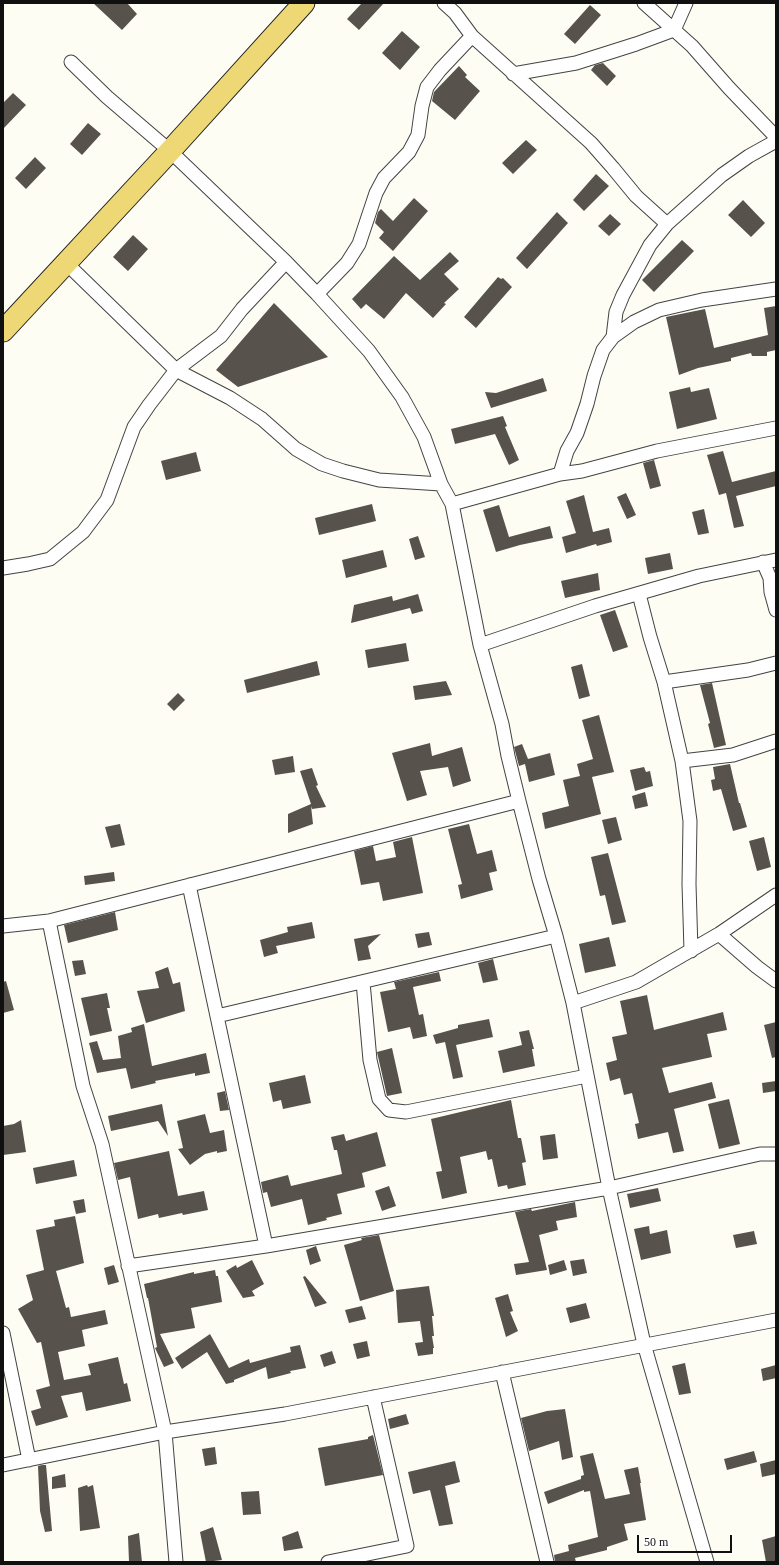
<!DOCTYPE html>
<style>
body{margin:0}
#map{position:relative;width:779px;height:1565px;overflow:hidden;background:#fefdf4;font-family:"Times New Roman",serif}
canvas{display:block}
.frame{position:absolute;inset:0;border:4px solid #101010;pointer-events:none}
.scale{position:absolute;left:637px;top:1535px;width:95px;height:18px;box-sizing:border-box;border:2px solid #101010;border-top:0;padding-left:5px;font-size:12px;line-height:14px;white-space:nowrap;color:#101010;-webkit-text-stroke:3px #fff;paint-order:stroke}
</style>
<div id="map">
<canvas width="779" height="1565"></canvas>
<div class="frame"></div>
<div class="scale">50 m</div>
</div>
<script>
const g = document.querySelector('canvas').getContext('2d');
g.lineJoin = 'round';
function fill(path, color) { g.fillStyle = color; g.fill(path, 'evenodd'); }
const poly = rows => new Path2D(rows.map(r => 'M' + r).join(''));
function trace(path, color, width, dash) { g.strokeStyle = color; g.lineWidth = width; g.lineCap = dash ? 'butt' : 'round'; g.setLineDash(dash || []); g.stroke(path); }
const building = poly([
 [93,3,127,3,137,14,122,30],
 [362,3,384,3,359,30,347,19],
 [590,5,601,15,575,44,564,34],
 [402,31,420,47,400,70,382,53],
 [603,63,616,76,607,86,591,70,595,65],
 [459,66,467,75,465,77,480,91,455,120,432,101,434,92],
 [13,93,26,105,3,129,3,103],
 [88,123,101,134,82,155,70,144],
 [526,140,537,150,513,174,502,163],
 [35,157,46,168,26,189,15,178],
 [596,174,609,186,584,211,573,200],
 [414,198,428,211,393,251,379,238,384,232,375,223,378,212,381,209,393,221],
 [743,200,765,223,751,237,728,215],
 [557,212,568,223,527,269,516,258],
 [610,214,621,224,609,236,598,226],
 [133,235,148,249,128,271,113,257],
 [682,240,694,251,654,292,642,280],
 [450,252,459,261,444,274,459,289,444,303,446,304,433,318,406,293,384,319,366,304,361,309,352,299,394,256,420,280],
 [498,277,501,279,503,278,512,287,476,328,464,317],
 [274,303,328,357,238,387,216,370],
 [776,306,776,350,767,352,767,356,752,356,751,353,731,358,731,361,698,368,679,375,666,317,705,309,714,348,768,335,764,308],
 [543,378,547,391,491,408,485,392,496,393],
 [690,387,691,392,709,388,717,419,677,429,669,392],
 [503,416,507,426,505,427,519,460,509,465,495,434,455,444,451,429],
 [723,451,732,482,776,471,776,486,736,496,744,526,734,528,726,493,719,495,707,455],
 [196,452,201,471,166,480,161,461],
 [654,460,661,486,650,489,643,463],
 [626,493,636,515,627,519,617,497],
 [584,495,593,532,609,528,612,542,597,546,596,544,566,553,562,537,576,533,566,501],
 [372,504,376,521,319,535,315,518],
 [499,505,509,537,550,526,553,538,520,545,496,552,483,510],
 [704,509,709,533,698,535,692,512],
 [418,536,425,557,415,560,409,539],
 [383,550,387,567,346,578,342,560],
 [670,553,673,569,648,574,645,558],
 [598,573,600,590,565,598,561,581],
 [418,594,423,611,412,614,410,608,351,623,354,605,392,596,393,601],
 [615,610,628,647,613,652,600,615],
 [406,643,409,661,368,668,365,650],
 [317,661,320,675,247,693,244,680],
 [582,664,590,696,579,699,571,667],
 [446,681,452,695,415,700,413,686],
 [712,683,726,745,714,748,708,724,710,723,700,685],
 [178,693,185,700,174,711,167,704],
 [599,715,614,772,592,777,601,814,545,829,542,813,569,806,563,780,580,776,577,764,593,759,582,720],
 [430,743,432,756,462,747,471,781,453,787,448,767,420,771,427,795,407,801,392,753],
 [522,744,528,759,550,753,555,775,529,782,525,764,519,766,514,747],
 [293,756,295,772,275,775,272,760],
 [730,764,739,803,740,803,747,827,733,831,721,789,713,791,711,780,715,779,713,767],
 [644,767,646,772,650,771,653,786,635,791,630,770],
 [312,768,318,785,316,786,326,807,312,809,311,806,313,824,288,833,288,814,311,804,300,771],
 [645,792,648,806,635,809,632,796],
 [616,817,622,840,608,844,602,820],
 [120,824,125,845,111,848,105,827],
 [469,824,477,854,492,850,497,871,489,873,493,890,461,899,458,885,462,884,448,829],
 [412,837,423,893,383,901,379,882,361,885,354,851,373,846,376,861,396,857,393,842],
 [764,837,771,867,757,871,749,841],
 [608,853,626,922,612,925,605,895,600,896,591,857],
 [114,872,115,881,85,885,84,876],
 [115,912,118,930,68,943,64,925],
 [312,922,315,938,276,946,278,953,264,957,260,940,288,932,287,927],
 [429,932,432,945,418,948,415,934],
 [381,934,368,946,371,959,358,961,354,939],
 [609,937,616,966,585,973,579,944],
 [493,959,498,980,483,983,478,963],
 [83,960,86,974,75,976,72,961],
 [168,967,173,984,180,982,185,1011,146,1023,137,991,159,988,155,972],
 [439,972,441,981,413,987,419,1015,423,1014,427,1036,413,1039,410,1027,388,1032,380,992,396,989,394,982],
 [6,981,14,1010,3,1013,3,982],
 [107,993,110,1008,107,1008,112,1031,90,1036,81,998],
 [647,995,654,1030,723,1012,727,1030,707,1034,712,1057,662,1068,669,1093,712,1082,716,1098,674,1109,684,1151,673,1153,668,1132,638,1139,635,1124,639,1123,632,1093,624,1095,620,1078,610,1081,606,1063,617,1060,612,1037,627,1034,620,1001],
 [489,1019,493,1037,456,1045,463,1077,453,1079,445,1042,436,1044,433,1035,458,1028,458,1025],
 [776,1022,776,1057,772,1058,764,1025],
 [144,1024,152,1066,206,1053,210,1073,195,1076,195,1073,155,1081,156,1083,131,1089,126,1068,97,1073,89,1043,97,1041,103,1060,121,1058,118,1036,132,1032,131,1028],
 [529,1030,534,1049,532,1049,535,1066,503,1073,498,1051,522,1045,519,1032],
 [392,1048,402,1093,387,1096,377,1052],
 [305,1075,311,1103,283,1109,281,1100,273,1102,269,1083],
 [776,1081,776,1091,763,1093,762,1083],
 [225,1091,229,1110,220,1111,217,1093],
 [729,1099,740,1144,719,1149,708,1104],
 [511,1100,518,1138,521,1138,526,1162,522,1163,526,1185,508,1189,507,1185,498,1187,492,1159,488,1160,486,1151,460,1157,467,1193,442,1199,436,1172,442,1171,431,1119],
 [162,1104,168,1136,158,1121,111,1131,108,1116],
 [205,1114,210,1133,224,1130,227,1151,217,1153,217,1151,205,1154,190,1165,178,1149,183,1148,177,1121],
 [21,1120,26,1152,3,1155,3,1126,14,1124],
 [377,1132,386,1166,362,1173,365,1187,337,1194,342,1214,326,1218,327,1220,308,1225,302,1199,271,1207,267,1192,263,1193,261,1182,288,1175,291,1186,342,1174,337,1150,334,1150,331,1137,344,1134,346,1141],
 [555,1134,558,1158,543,1160,540,1136],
 [169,1151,178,1196,204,1191,208,1210,183,1215,182,1213,159,1218,158,1214,138,1219,130,1177,118,1180,114,1163],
 [74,1160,77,1176,36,1184,33,1168],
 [389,1186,396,1206,382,1211,375,1191],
 [658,1188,661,1201,630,1208,627,1194],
 [84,1199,86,1212,76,1214,73,1201],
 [575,1202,577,1217,556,1221,558,1230,539,1235,547,1270,516,1275,514,1264,529,1262,515,1212,531,1209,532,1211],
 [75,1216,84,1263,56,1271,66,1308,69,1307,71,1317,105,1310,108,1324,82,1330,85,1346,58,1352,64,1380,91,1375,88,1364,118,1357,124,1384,127,1383,131,1401,86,1411,82,1392,61,1396,68,1417,36,1426,31,1411,41,1408,36,1390,50,1386,41,1342,37,1343,18,1309,33,1300,26,1275,44,1270,36,1230,55,1226,54,1220],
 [649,1226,650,1234,667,1230,671,1253,641,1260,634,1229],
 [754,1231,757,1244,736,1248,733,1235],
 [379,1235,394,1291,360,1301,344,1245,362,1240,361,1238],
 [316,1246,321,1261,310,1265,306,1250],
 [584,1259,587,1273,573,1276,570,1261],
 [252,1260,264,1284,252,1291,255,1296,243,1298,226,1271,236,1265,237,1268],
 [564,1260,567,1270,550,1275,548,1265],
 [114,1265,119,1282,108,1285,104,1268],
 [215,1270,216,1276,218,1276,222,1302,191,1308,195,1328,160,1334,174,1363,164,1367,155,1348,157,1347,148,1298,147,1298,144,1284,194,1272,194,1274],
 [305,1276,327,1303,315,1307,303,1277],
 [429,1286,434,1316,432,1316,434,1336,432,1336,434,1348,433,1348,433,1354,418,1356,415,1343,423,1342,420,1321,398,1323,396,1290],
 [508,1294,513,1311,510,1312,518,1331,506,1337,495,1298],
 [586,1303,590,1318,570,1323,566,1308],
 [362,1306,366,1319,349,1323,345,1310],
 [210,1334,229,1368,249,1359,250,1363,291,1352,290,1347,300,1345,306,1368,290,1371,291,1373,268,1379,266,1367,234,1380,234,1382,226,1384,207,1352,182,1369,175,1358],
 [367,1341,370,1356,357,1359,353,1344],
 [332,1351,336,1363,324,1367,320,1355],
 [685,1363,691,1393,679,1395,672,1366],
 [776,1365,776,1378,763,1381,761,1369],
 [565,1409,573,1457,562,1460,559,1441,529,1451,521,1418,547,1411],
 [406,1414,409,1424,390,1429,388,1419],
 [373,1435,383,1475,325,1486,318,1448,368,1439,368,1437],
 [215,1447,217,1464,205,1466,202,1449],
 [754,1451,757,1462,727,1470,724,1459],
 [593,1453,605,1499,630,1494,624,1470,638,1467,641,1483,640,1483,646,1520,624,1524,628,1540,607,1547,607,1550,575,1558,576,1562,555,1562,554,1555,569,1551,568,1545,598,1537,590,1491,584,1492,584,1490,548,1504,544,1492,581,1479,581,1476,584,1475,580,1456],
 [776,1460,776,1474,762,1477,760,1464],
 [455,1461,460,1482,445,1486,453,1524,439,1526,430,1490,413,1494,408,1472],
 [42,1465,46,1465,52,1531,45,1532,40,1511,38,1466],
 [65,1474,66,1487,52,1489,52,1477],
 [87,1485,88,1487,93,1485,100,1528,80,1531,78,1488],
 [259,1491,261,1514,243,1515,241,1492],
 [213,1527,222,1560,206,1562,200,1532],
 [298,1531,303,1548,284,1551,282,1537],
 [139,1533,142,1562,129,1562,128,1536],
 [776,1536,776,1562,766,1562,762,1540]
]);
const street = poly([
 [444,3,455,13,472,36,591,143,613,168,636,196,667,224],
 [644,3,692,46,729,88,776,137],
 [71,62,107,97,170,151,286,262,317,294,369,351,402,397,424,437,441,484,452,504,480,645,502,724,508,756,519,801,539,879,556,936,573,1003,609,1188,644,1344,707,1562],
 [513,74,576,63,636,44,674,30,686,3],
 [65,262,176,370,230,398,262,419,296,449,322,464,343,471,379,480,441,484],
 [317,294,347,263,359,244,376,193,384,178,409,152,418,135,422,106,427,87,440,70,472,36],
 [613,337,616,312,623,295,650,245,667,224,722,175,749,156,776,141],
 [560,474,567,451,577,433,587,404,594,376,603,350,613,337,634,322,659,310,702,300,776,289],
 [452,504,560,474,582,471,657,451,776,428],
 [763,562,770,578,771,592,776,610],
 [3,568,28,564,50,559,83,532,107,500,134,427,149,405,176,370,221,336,242,309,286,262],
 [639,594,650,637,664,682,682,761,690,821,689,884,691,951],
 [480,645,595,606,699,576,776,560],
 [664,682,748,670,776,663],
 [682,761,733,755,776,741],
 [189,885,266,1246],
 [49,921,83,1086,102,1144,165,1432,176,1562],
 [3,926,49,921,519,801],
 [719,934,757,967,776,981],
 [363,982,370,1060,379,1099,389,1110,406,1112,587,1076],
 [573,1003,636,982,719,934,776,895],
 [217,1016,556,936],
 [128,1266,266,1246,609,1188,760,1154,776,1154],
 [3,1333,29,1460],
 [502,1372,547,1562],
 [3,1465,165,1432,285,1414,776,1320],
 [328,1562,407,1546,373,1397]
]);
const primary = poly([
 [3,331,170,151,304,3]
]);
fill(building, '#58524d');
trace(street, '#434343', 15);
trace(primary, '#212121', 23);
trace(street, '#fff', 13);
trace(primary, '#edd875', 21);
</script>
